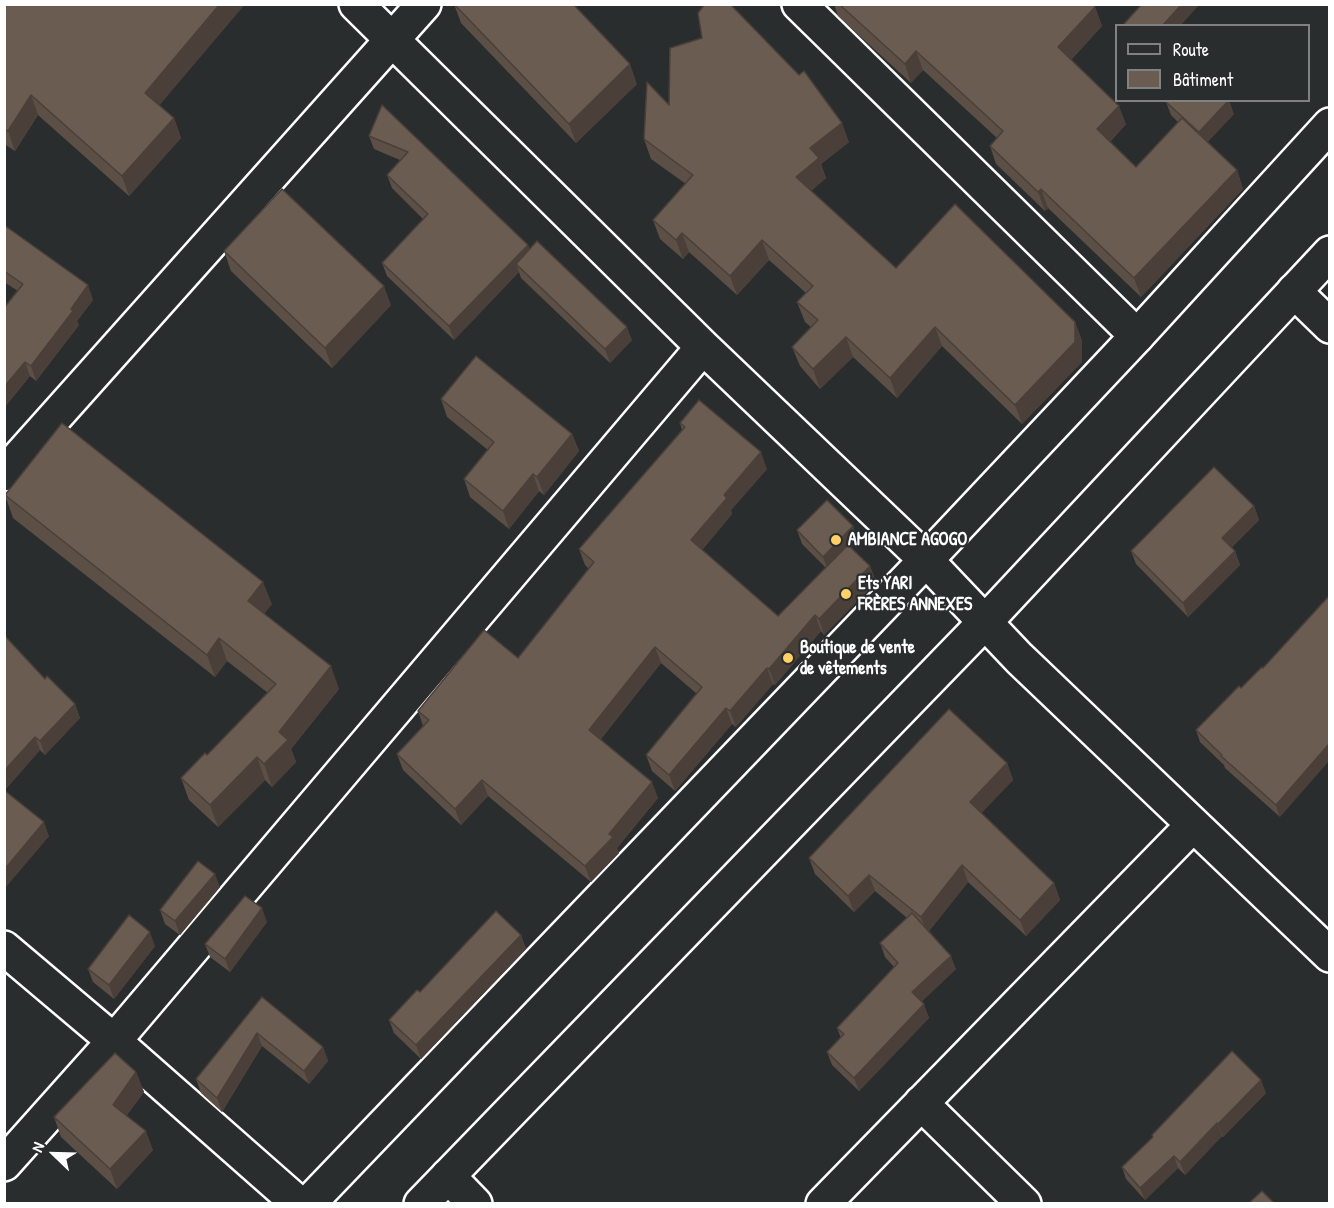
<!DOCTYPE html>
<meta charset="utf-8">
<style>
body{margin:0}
#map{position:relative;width:1334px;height:1208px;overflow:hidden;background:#2a2d2e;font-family:"Patrick Hand",sans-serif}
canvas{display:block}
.frame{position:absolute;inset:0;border:6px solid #fff;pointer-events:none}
.legend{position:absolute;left:1115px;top:24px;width:195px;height:78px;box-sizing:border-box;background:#2a2d2e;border:2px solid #7f8182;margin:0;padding:8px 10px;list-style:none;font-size:18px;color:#fff}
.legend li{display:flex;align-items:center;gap:12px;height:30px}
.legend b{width:30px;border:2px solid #7f8182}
.north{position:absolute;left:24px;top:1124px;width:60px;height:60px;-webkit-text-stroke:4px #2a2d2e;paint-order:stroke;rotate:293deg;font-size:16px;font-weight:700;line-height:24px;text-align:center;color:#fff}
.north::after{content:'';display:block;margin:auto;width:21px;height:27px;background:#fff;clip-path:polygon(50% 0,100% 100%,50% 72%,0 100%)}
</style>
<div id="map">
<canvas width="1334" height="1208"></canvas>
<div class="frame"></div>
<ul class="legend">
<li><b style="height:8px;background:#2a2d2e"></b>Route</li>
<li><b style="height:16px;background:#6a5c51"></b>Bâtiment</li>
</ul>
<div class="north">N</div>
</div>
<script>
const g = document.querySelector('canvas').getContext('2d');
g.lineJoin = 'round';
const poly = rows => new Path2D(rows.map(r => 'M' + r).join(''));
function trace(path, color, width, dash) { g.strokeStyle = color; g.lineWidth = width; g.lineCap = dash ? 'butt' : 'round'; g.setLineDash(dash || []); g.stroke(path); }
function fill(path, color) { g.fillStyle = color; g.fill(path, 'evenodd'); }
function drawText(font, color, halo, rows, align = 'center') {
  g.font = font + ' "Patrick Hand",sans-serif'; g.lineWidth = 4.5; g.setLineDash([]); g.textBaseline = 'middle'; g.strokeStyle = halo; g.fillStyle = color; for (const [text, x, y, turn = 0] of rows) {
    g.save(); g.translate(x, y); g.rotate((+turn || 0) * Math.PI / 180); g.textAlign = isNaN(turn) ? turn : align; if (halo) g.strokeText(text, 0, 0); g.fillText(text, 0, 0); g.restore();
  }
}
const street = poly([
 [356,4,703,347,926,560,1019,658,1330,955],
 [799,4,1137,336],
 [1294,291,1330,326],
 [4,474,424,4],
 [4,948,114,1041,299,1204],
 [921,1103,1024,1204],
 [4,1164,114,1041,703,347],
 [448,1176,475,1204],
 [823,1204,1193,825]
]);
const secondary = poly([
 [308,1204,926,560,1137,336,1330,125],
 [421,1204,986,621,1330,253]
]);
const wall = poly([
 [4,4,245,4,159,105,174,118,181,138,129,196,38,115,15,151,4,144],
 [454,4,637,84,576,143,461,23],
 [834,4,1092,4,1095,7,1102,26,1071,60,1126,124,1110,142,1136,167,1178,122,1171,115,1166,102,1234,114,1207,142,1237,170,1243,189,1141,297,1048,208,1045,211,996,164,990,146,997,138,923,70,911,83,838,16],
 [382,105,528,245,530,250,632,340,610,363,521,278,519,272,454,340,387,276,382,263,423,219,392,188,387,175,400,160,374,149,369,136],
 [669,105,849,142,821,164,826,178,811,191,896,268,1075,322,1082,341,1082,362,1022,424,942,346,897,398,853,357,820,389,800,366,792,347,811,327,805,322,797,302,806,293,769,260,737,295,689,252,683,259,660,239,653,220,686,184,651,159,644,139],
 [4,225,93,300,77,321,79,325,36,381,30,376,4,408,18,291,4,282],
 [224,251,391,305,332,368,231,271],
 [441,399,572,434,579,451,544,495,539,491,509,529,470,497,464,479,488,450,447,417],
 [680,423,767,469,731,510,732,514,702,550,778,616,826,568,802,544,797,530,853,526,858,540,851,547,870,566,876,582,824,635,821,631,775,685,773,684,736,727,732,724,675,791,652,771,646,755,697,694,661,663,601,739,658,798,617,848,619,853,591,882,488,796,461,825,403,770,397,754,423,726,418,711,518,658,589,569,585,565,579,549,682,430],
 [5,495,272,604,264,613,339,689,291,749,296,762,272,787,265,780,218,827,189,800,181,778,207,755,268,693,227,661,215,677,13,518],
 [1254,506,1259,520,1231,548,1235,551,1240,565,1188,617,1136,564,1131,551],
 [4,635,45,679,75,704,80,718,45,755,40,750,5,790,49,836,4,889],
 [1239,686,1280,817,1225,768,1224,765,1200,742,1196,730],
 [1007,763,1013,780,981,813,1054,883,1060,900,1026,936,968,882,929,931,956,969,922,1001,929,1018,859,1091,832,1065,827,1052,841,1038,837,1028,894,967,885,957,880,943,907,918,875,891,854,912,815,874,809,858],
 [220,887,180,935,165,924,160,910],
 [267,922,230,972,210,957,205,944],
 [521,935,526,949,421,1059,394,1033,389,1020,420,992],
 [155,946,114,999,93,982,88,969],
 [262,997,323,1047,328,1061,309,1084,262,1046,222,1112,201,1093,196,1079],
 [136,1072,144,1092,126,1116,153,1150,117,1189,61,1137,54,1117],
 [1266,1093,1223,1137,1222,1136,1185,1175,1178,1168,1145,1200,1126,1179,1122,1167,1153,1137,1152,1135]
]);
const shadedWall = poly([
 [220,4,245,4,153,113,145,93],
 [1182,4,1200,4,1180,26,1162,26],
 [1095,7,1102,26,1065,66,1058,47],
 [916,51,923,70,911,83,905,64],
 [630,64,637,84,576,143,569,124],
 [31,95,38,115,15,151,8,131],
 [1229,100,1234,114,1204,146,1199,132],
 [1119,106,1126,124,1104,148,1097,129],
 [174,118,181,138,129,196,122,176],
 [842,123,849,142,821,164,826,178,804,197,796,177,810,148],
 [1237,170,1243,189,1141,297,1134,278],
 [1041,189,1048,208,1045,211,1038,192],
 [682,233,689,252,683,259,676,240],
 [762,240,769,260,737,295,730,276],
 [528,245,533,258,516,264,519,272,454,340,449,326],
 [88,285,93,300,77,321,79,325,36,381,31,366],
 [384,286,391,305,332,368,325,348],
 [1075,322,1082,341,1082,362,1022,424,1015,405],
 [627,327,632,340,610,363,605,349],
 [935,327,942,346,897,398,890,378],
 [846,337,853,357,820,389,813,369],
 [25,362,30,376,4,408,4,387],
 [572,434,579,451,544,495,537,477],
 [761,452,767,469,731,510,732,514,697,556,691,540,724,495],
 [533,474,539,491,509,529,503,511],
 [1254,506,1259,520,1227,552,1222,538],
 [853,526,858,540,828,570,823,557],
 [1235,551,1240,565,1188,617,1183,603],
 [870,566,876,582,824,635,819,619],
 [263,582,272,604,257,623,248,601],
 [815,615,821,631,775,685,769,669],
 [219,638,227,661,215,677,207,655],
 [655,647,661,663,595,746,589,730],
 [331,666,339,689,291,749,296,762,272,787,264,764,279,732],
 [767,668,773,684,736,727,730,711],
 [75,704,80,718,45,755,40,741],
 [726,708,732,724,675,791,669,775],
 [35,737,40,750,4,791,4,771],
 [1329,744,1329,761,1280,817,1276,805],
 [257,757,265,780,218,827,210,805],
 [1007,763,1013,780,976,819,970,802],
 [482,780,488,796,461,825,455,809],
 [652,782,658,798,617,848,619,853,591,882,585,866,609,834],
 [44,822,49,836,4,889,4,870],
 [962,865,968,882,927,934,921,917],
 [215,874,220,887,180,935,175,921],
 [869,875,875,891,854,912,848,896],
 [1054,883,1060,900,1026,936,1020,920],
 [262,908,267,922,230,972,225,959],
 [150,932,155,946,114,999,109,985],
 [521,935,526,949,421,1059,416,1045],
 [951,956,956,969,917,1006,912,992],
 [924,1004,929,1018,859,1091,854,1078],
 [257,1033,262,1046,222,1112,217,1098],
 [323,1047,328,1061,309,1084,304,1071],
 [136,1072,144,1092,120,1125,113,1105],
 [1261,1080,1266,1093,1223,1137,1218,1124],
 [1217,1123,1222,1136,1185,1175,1180,1162],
 [146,1131,153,1150,117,1189,110,1169],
 [1174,1156,1178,1168,1145,1200,1140,1188]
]);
const building = poly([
 [4,4,220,4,145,93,174,118,122,176,31,95,8,131,4,129,4,4],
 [454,4,573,4,630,64,569,124,454,4],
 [705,4,730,4,799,75,804,71,842,123,810,148,819,158,796,177,896,268,955,204,1075,322,1075,342,1015,405,935,327,890,378,846,337,813,369,792,347,818,320,797,302,813,286,762,240,730,276,682,233,676,240,653,220,693,175,644,139,647,82,669,105,670,48,702,38,698,13,705,4],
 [839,4,1092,4,1095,7,1058,47,1119,106,1097,129,1136,167,1182,118,1237,170,1134,278,1041,189,1038,192,990,146,1003,131,916,51,905,64,839,4],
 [1142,4,1182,4,1162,26,1124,26,1123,25,1142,4],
 [1168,100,1229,100,1199,132,1166,102,1168,100],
 [382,105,528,245,449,326,382,263,428,214,387,175,408,152,369,136,382,105],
 [282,189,384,286,325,348,224,251,282,189],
 [4,225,88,285,71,309,73,311,31,366,25,362,4,387,4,308,23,284,4,271,4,225],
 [537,241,627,327,605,349,516,264,537,241],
 [476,356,572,434,537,477,533,474,503,511,464,479,494,442,441,399,476,356],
 [699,400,761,452,724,495,727,498,691,540,778,616,848,545,870,566,819,619,815,615,769,669,767,668,730,711,726,708,669,775,646,755,702,687,655,647,589,730,652,782,609,834,613,837,585,866,482,780,455,809,397,754,429,720,418,711,484,630,518,658,594,562,579,549,685,427,680,423,699,400],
 [62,423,263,582,248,601,331,666,279,732,288,740,264,764,257,757,210,805,181,778,205,753,207,755,276,684,219,638,207,655,5,495,62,423],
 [1214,467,1254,506,1222,538,1235,551,1183,603,1131,551,1214,467],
 [827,500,853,526,823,557,797,530,827,500],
 [1329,596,1329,744,1276,805,1221,756,1222,755,1196,730,1239,686,1241,688,1262,667,1263,668,1329,596],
 [4,635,45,679,47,676,75,704,40,741,35,737,4,771,4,635],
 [949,709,1007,763,970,802,1054,883,1020,920,962,865,921,917,869,875,848,896,809,858,949,709],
 [4,790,44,822,4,870,4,790],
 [198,861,215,874,175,921,160,910,198,861],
 [245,896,262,908,225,959,205,944,245,896],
 [496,911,521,935,416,1045,389,1020,417,990,420,992,496,911],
 [912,913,951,956,912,992,924,1004,854,1078,827,1052,844,1034,837,1028,898,963,880,943,912,913],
 [129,915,150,932,109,985,88,969,129,915],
 [262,997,323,1047,304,1071,257,1033,217,1098,196,1079,262,997],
 [1232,1051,1261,1080,1218,1124,1217,1123,1180,1162,1174,1156,1140,1188,1122,1167,1153,1137,1152,1135,1232,1051],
 [115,1053,136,1072,113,1105,146,1131,110,1169,54,1117,115,1053],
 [1262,1191,1274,1203,1249,1203,1262,1191]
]);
const markers = [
 [836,540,6,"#ffd166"],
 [846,594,6,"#ffd166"],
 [788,658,6,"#ffd166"]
];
const poiNames = [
 ["AMBIANCE AGOGO",848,540],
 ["Ets YARI",858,584],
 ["FRÈRES ANNEXES",858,605],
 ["Boutique de vente",800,648],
 ["de vêtements",800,669]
];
trace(street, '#fff', 38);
trace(secondary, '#fff', 38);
trace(street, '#2a2d2e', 33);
trace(secondary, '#2a2d2e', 33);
fill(wall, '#5b4f46');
fill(shadedWall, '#4a4039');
fill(building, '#6a5c51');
trace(building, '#4a4039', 1.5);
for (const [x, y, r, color] of markers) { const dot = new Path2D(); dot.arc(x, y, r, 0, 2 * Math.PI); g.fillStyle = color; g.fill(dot); trace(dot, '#2a2d2e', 2); }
drawText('bold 18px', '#fff', '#2a2d2e', poiNames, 'left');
</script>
